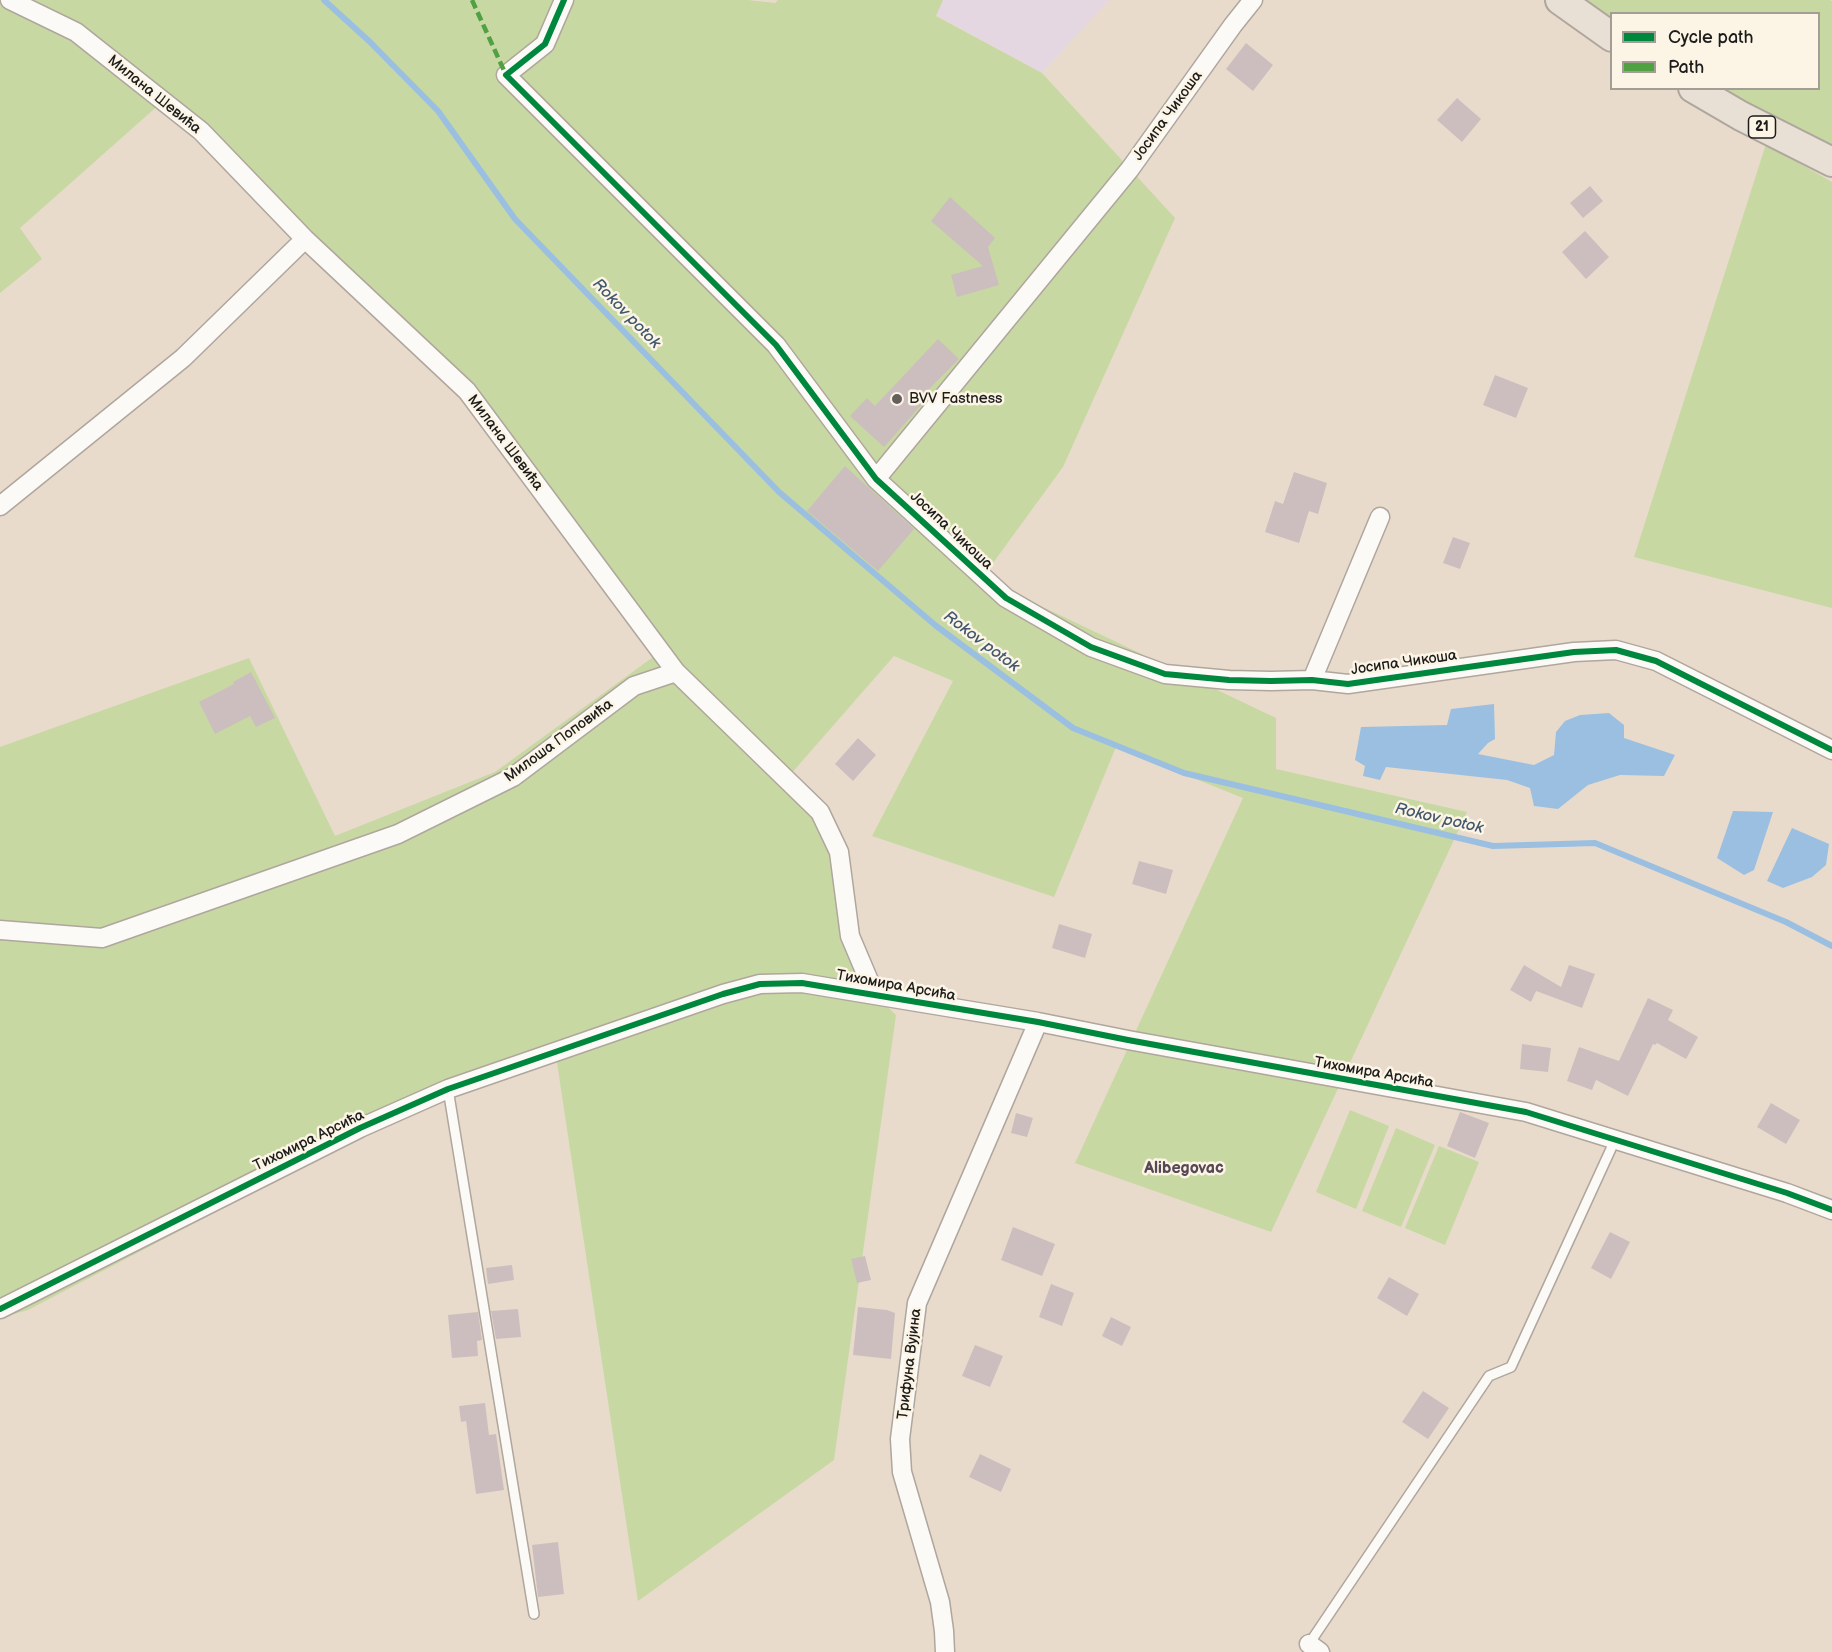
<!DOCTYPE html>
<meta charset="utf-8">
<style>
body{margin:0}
#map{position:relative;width:1832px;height:1652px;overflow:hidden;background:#e9dbcc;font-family:"Balsamiq Sans",sans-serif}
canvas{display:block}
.legend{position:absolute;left:1610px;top:12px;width:210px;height:78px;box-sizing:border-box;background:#fcf5e5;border:2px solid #a29e95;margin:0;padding:8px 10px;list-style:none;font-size:18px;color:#1c1c1c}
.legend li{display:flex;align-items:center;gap:12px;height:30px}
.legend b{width:30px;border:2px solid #a29e95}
</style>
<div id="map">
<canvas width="1832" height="1652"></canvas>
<ul class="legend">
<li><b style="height:8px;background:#00873e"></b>Cycle path</li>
<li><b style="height:8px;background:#4fa141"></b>Path</li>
</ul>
</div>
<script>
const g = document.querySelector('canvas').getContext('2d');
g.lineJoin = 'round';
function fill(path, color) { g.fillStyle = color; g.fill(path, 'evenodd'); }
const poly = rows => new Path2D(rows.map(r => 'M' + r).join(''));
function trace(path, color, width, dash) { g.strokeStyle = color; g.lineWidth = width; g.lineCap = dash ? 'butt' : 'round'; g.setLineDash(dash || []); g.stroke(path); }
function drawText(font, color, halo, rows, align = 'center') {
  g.font = font + ' "Balsamiq Sans",sans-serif'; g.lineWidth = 5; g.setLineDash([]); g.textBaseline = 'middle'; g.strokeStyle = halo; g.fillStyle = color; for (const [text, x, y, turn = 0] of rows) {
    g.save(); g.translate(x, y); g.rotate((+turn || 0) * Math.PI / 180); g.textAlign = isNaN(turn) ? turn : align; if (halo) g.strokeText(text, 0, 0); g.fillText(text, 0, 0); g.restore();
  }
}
const built = poly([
 [943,0,1109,0,1042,73,936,15]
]);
const green = poly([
 [0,0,748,0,775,3,778,0,943,0,936,16,1042,73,1175,218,1063,467,982,578,1276,718,1276,769,1467,812,1271,1232,1075,1163,1243,798,1116,747,1054,897,872,836,953,681,894,656,790,775,843,838,866,986,896,1015,834,1460,638,1601,556,1056,365,1134,28,1310,0,1318,0,747,249,658,335,836,495,772,660,652,475,392,170,95,20,228,42,259,0,293],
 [1577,0,1830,0,1832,1,1832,151,1713,89,1818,88,1818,14,1612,14,1611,27],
 [1766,144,1832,182,1832,608,1634,557],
 [1350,1110,1389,1126,1356,1209,1316,1192],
 [1396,1128,1435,1145,1401,1227,1362,1211],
 [1439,1146,1479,1162,1445,1245,1405,1228]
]);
const water = poly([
 [1494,704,1495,739,1488,743,1478,754,1534,765,1554,755,1556,732,1565,721,1580,715,1609,713,1624,725,1624,738,1675,755,1664,776,1620,775,1588,785,1558,809,1534,806,1530,788,1507,780,1386,767,1380,780,1363,776,1365,766,1355,760,1361,727,1447,725,1451,709],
 [1733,811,1773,812,1754,870,1744,875,1717,858],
 [1792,828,1829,844,1826,865,1812,877,1783,888,1767,881]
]);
const stream = poly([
 [324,0,369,41,438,111,515,219,779,492,935,625,1073,728,1184,773,1493,846,1595,843,1786,922,1832,946]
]);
const building = poly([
 [1246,43,1273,65,1253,91,1226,69],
 [1457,98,1481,119,1462,142,1437,120],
 [1590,186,1603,201,1583,218,1570,203],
 [950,197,995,238,988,247,999,285,957,297,951,275,983,266,931,221],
 [1585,231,1609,257,1586,279,1562,252],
 [938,339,959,359,926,392,930,395,884,447,850,416,867,398,875,406],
 [1495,375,1528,388,1516,418,1483,405],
 [845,466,914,529,878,571,807,511],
 [1294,472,1327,483,1318,514,1309,511,1299,543,1265,532,1275,501,1283,504],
 [1453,537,1470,543,1460,569,1443,563],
 [251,672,275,718,256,727,250,716,215,734,199,702,234,684,233,682],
 [858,738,876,755,853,781,835,764],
 [1139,861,1173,870,1166,894,1132,884],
 [1059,924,1092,934,1085,958,1052,948],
 [1524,965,1561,987,1569,965,1595,974,1582,1008,1536,991,1531,1002,1510,990],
 [1648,998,1673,1010,1668,1020,1698,1037,1686,1059,1657,1043,1655,1045,1653,1044,1628,1096,1596,1080,1592,1090,1567,1081,1579,1047,1619,1061],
 [1522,1044,1551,1048,1548,1072,1520,1069],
 [1771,1103,1800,1120,1786,1144,1757,1127],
 [1460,1112,1489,1123,1475,1158,1447,1146],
 [1016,1113,1033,1118,1027,1137,1011,1133],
 [1013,1227,1055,1244,1042,1276,1001,1260],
 [1610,1232,1630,1242,1611,1279,1591,1268],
 [865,1256,871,1280,857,1283,851,1259],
 [512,1265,514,1280,488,1284,486,1268],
 [1389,1277,1419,1294,1407,1316,1377,1298],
 [1051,1284,1074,1293,1062,1326,1039,1317],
 [858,1307,887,1310,895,1313,891,1359,853,1355],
 [518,1309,521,1337,496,1339,491,1311],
 [478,1312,482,1340,477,1341,478,1356,452,1358,448,1315],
 [1111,1317,1131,1327,1122,1346,1102,1336],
 [975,1345,1003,1356,990,1387,962,1376],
 [1423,1391,1449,1408,1428,1439,1402,1422],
 [485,1403,489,1435,496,1434,504,1490,476,1494,466,1421,461,1422,459,1406],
 [980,1454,1011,1469,1001,1492,969,1477],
 [558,1542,564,1594,538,1597,532,1545]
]);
const lane = poly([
 [448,1089,534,1614],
 [1309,1644,1489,1376,1511,1367,1615,1140]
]);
const street = poly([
 [10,0,76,32,201,131,305,239,467,391,676,672,820,812,839,852,850,936,875,995],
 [564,0,545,44,506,75,776,345,876,479,1006,598,1091,647,1165,674,1229,680,1271,681,1312,680,1348,684,1574,652,1616,650,1656,661,1832,750],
 [876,479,1130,169,1233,25,1253,0],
 [0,506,183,358,305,239],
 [1312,680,1380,517],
 [0,930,102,938,398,834,513,777,634,686,676,672],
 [0,1309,360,1128,448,1089,723,994,760,984,802,983,1038,1022,1128,1040,1526,1112,1787,1193,1832,1210],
 [1309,1644,1320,1652],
 [945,1652,944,1631,940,1602,902,1472,900,1439,917,1303,1038,1022]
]);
const primary = poly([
 [1560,0,1612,37],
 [1693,88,1741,116,1832,162]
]);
const quiet = poly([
 [472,0,506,75]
]);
const cycleway = poly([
 [564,0,545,44,506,75,776,345,876,479,1006,598,1091,647,1165,674,1229,680,1271,681,1312,680,1348,684,1574,652,1616,650,1656,661,1832,750],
 [0,1309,360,1128,448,1089,723,994,760,984,802,983,1038,1022,1128,1040,1526,1112,1787,1193,1832,1210]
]);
const markers = [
 [897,399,6,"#645f5a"]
];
const shields = [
 [1762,127,27]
];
const shieldNames = [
 ["21",1762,127]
];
const streetNames = [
 ["Милана Шевића",154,95,39],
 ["Јосипа Чикоша",1168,116,-54],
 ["Милана Шевића",505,443,53],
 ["Јосипа Чикоша",951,531,43],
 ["Јосипа Чикоша",1404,663,-8],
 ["Милоша Поповића",559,741,-36],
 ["Тихомира Арсића",896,986,10],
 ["Тихомира Арсића",1374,1073,10],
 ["Тихомира Арсића",309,1141,-26],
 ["Трифуна Вујина",910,1364,-83]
];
const poiNames = [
 ["BVV Fastness",909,399]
];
const waterNames = [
 ["Rokov potok",626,314,46],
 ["Rokov potok",981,642,37],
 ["Rokov potok",1439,819,13]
];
const neighbourhoodNames = [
 ["Alibegovac",1184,1169]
];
fill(built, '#e4d7e2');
fill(green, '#c7d8a3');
fill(water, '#9bbfe1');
trace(stream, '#9bbfe1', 6);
fill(building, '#ccbebe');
trace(lane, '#afa69d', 12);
trace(street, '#afa69d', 21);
trace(primary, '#afa69d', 32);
trace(lane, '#fcfaf7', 9);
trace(street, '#fcfaf7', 18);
trace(primary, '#e8e0d4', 28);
trace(quiet, '#4fa141', 4.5, [9, 4.5]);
trace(cycleway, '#00873e', 6);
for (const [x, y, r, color] of markers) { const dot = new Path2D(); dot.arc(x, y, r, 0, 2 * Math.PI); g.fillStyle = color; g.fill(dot); trace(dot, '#fcf5e5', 2); }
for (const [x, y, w] of shields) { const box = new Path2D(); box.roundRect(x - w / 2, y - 11, w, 22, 4.5); g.fillStyle = '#fcf5e5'; g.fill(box); trace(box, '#1c1c1c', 1.5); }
drawText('bold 14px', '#1c1c1c', null, shieldNames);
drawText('15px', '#1c1c1c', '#fcf5e5', streetNames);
drawText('15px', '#1c1c1c', '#fcf5e5', poiNames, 'left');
drawText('italic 16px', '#41586e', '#fcf5e5', waterNames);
drawText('bold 16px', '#564854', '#fcf5e5', neighbourhoodNames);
</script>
